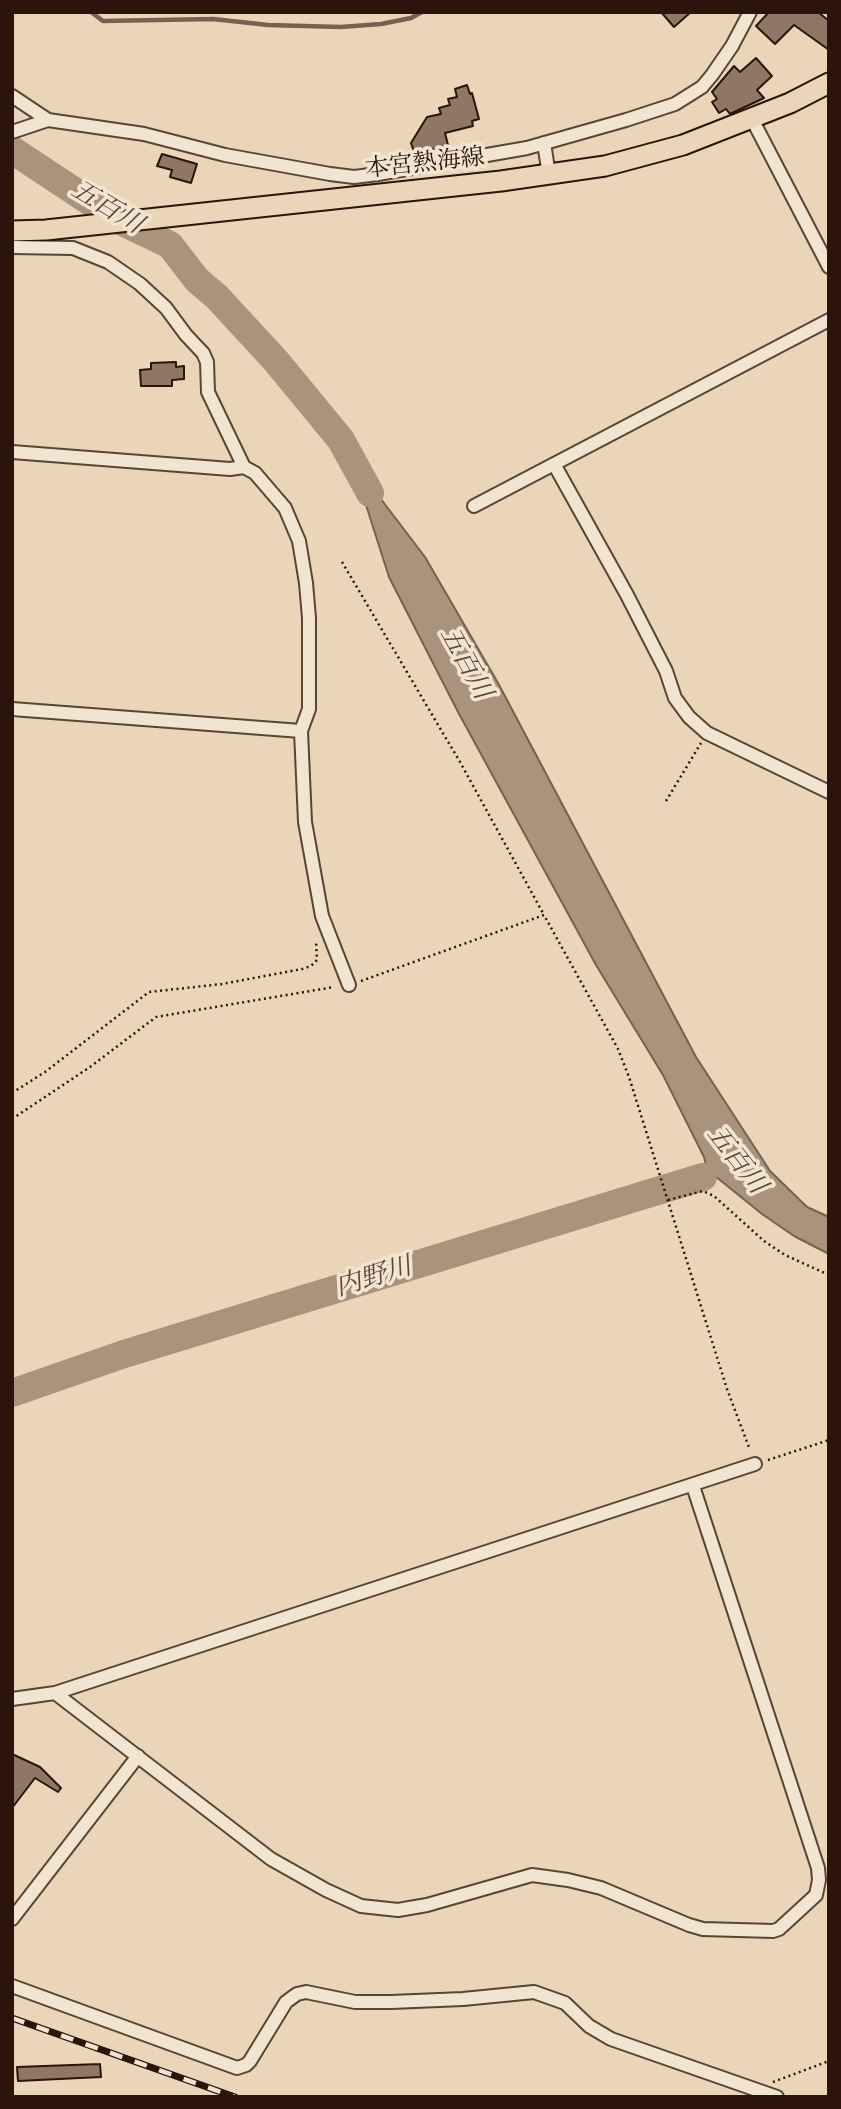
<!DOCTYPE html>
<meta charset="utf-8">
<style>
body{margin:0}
#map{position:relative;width:841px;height:2109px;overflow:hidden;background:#ead5b8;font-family:"IM FELL DW Pica",serif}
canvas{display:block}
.frame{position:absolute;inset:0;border:14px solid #2a140b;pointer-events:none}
</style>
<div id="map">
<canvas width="841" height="2109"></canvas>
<div class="frame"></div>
</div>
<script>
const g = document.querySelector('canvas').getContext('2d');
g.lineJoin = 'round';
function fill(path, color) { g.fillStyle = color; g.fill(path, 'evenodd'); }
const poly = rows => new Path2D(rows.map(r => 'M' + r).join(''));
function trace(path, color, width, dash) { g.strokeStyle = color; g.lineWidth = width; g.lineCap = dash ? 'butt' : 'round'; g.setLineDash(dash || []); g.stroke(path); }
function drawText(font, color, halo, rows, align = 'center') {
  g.font = font + ' "IM FELL DW Pica","Noto Serif JP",serif'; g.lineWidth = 7; g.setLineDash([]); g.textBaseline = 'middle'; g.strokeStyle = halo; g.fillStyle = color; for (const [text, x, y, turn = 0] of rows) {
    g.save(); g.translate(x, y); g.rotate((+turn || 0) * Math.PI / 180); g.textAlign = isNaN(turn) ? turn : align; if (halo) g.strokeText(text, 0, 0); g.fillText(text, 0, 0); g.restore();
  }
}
const water = poly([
 [352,461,425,557,498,683,696,1057,770,1171,807,1207,829,1217,829,1254,794,1236,762,1214,715,1176,667,1190,665,1185,707,1169,704,1157,663,1075,596,965,458,712,389,577,352,461]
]);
const stream = poly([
 [91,12,103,21,213,19,268,25,341,27,381,24,411,18,422,12]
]);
const river = poly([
 [12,150,118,220,170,245,197,280,217,297,276,361,341,440,370,493],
 [12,1393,124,1354,703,1177]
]);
const building = poly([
 [661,12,691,12,674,27,661,12],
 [769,12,818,12,829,21,829,50,794,25,775,44,756,26,769,12],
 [756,58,772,76,757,90,764,98,730,114,726,109,719,113,712,102,717,99,712,92,734,66,740,72,756,58],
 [467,85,470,94,472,93,479,119,472,121,473,126,445,133,448,145,415,155,411,143,427,117,441,114,439,108,450,105,448,99,457,97,455,89,467,85],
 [162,154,197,164,191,183,170,177,172,170,157,166,162,154],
 [176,362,176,367,184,366,184,379,172,380,172,386,141,386,140,370,151,369,151,363,176,362],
 [12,1754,40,1767,61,1788,58,1792,35,1778,12,1808,12,1754],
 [100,2064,101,2077,18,2081,17,2067,100,2064]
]);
const path = poly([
 [342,562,460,762,544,915],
 [666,801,701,743],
 [361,981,544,915,618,1049,629,1077,727,1389,750,1450],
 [12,1093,45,1072,149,992,222,984,302,969,311,966,317,960,316,941],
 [12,1119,90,1067,156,1017,334,987],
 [668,1200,703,1191,714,1196,764,1241,785,1255,829,1275],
 [768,1460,829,1440],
 [773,2082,829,2061]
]);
const minor = poly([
 [12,96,48,120],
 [752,119,829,267],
 [12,132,48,120,144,134,225,155,330,174,354,177,378,174,527,148,626,120,675,104,702,87,712,75,732,46,750,12],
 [544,143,549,175],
 [12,247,73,248,108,262,140,284,166,308,186,335,203,353,207,362,208,392,244,467],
 [12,452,230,469,244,467,255,473,285,508,299,541,306,583,309,618,309,709,301,731,305,822,322,916,349,985],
 [554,464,627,595,666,671,675,698,689,717,707,733,829,792],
 [474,506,829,320],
 [12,709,301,731],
 [55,1693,271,1859,326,1890,361,1906,398,1910,427,1905,532,1875,568,1880,601,1888,689,1925,703,1929,773,1931,779,1929,816,1895,819,1880,818,1868,693,1486],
 [12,1699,55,1693,755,1464],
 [12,1919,138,1756],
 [12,1986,237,2068,246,2065,250,2061,286,2002,297,1994,306,1992,355,2002,391,2002,463,1999,534,1992,565,2003,589,2026,611,2039,777,2097]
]);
const primary = poly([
 [12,231,46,230,501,181,605,166,683,145,790,103,829,83]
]);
const rail = poly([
 [12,2018,235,2097]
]);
const streetNames = [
 ["本宮熱海線",425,165,-6]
];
const waterNames = [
 ["五百川",106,209,31],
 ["五百川",464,664,61],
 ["五百川",735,1161,52],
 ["内野川",374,1279,-17]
];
fill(water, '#a9937d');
trace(water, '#76604f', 2);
trace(stream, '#76604f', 4.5);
trace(river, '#a9937d', 28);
fill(building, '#8e7865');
trace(building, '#2a140b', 2);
trace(minor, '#5a4436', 16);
trace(primary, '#2a140b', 23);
trace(path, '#2a140b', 2.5, [2, 3.5]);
trace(minor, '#f1e4d1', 12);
trace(primary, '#ead5b8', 19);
trace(rail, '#2a140b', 7);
trace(rail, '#f1e4d1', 4.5, [13]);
drawText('24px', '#2a140b', '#f1e4d1', streetNames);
drawText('italic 26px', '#5d4739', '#f1e4d1', waterNames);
</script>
